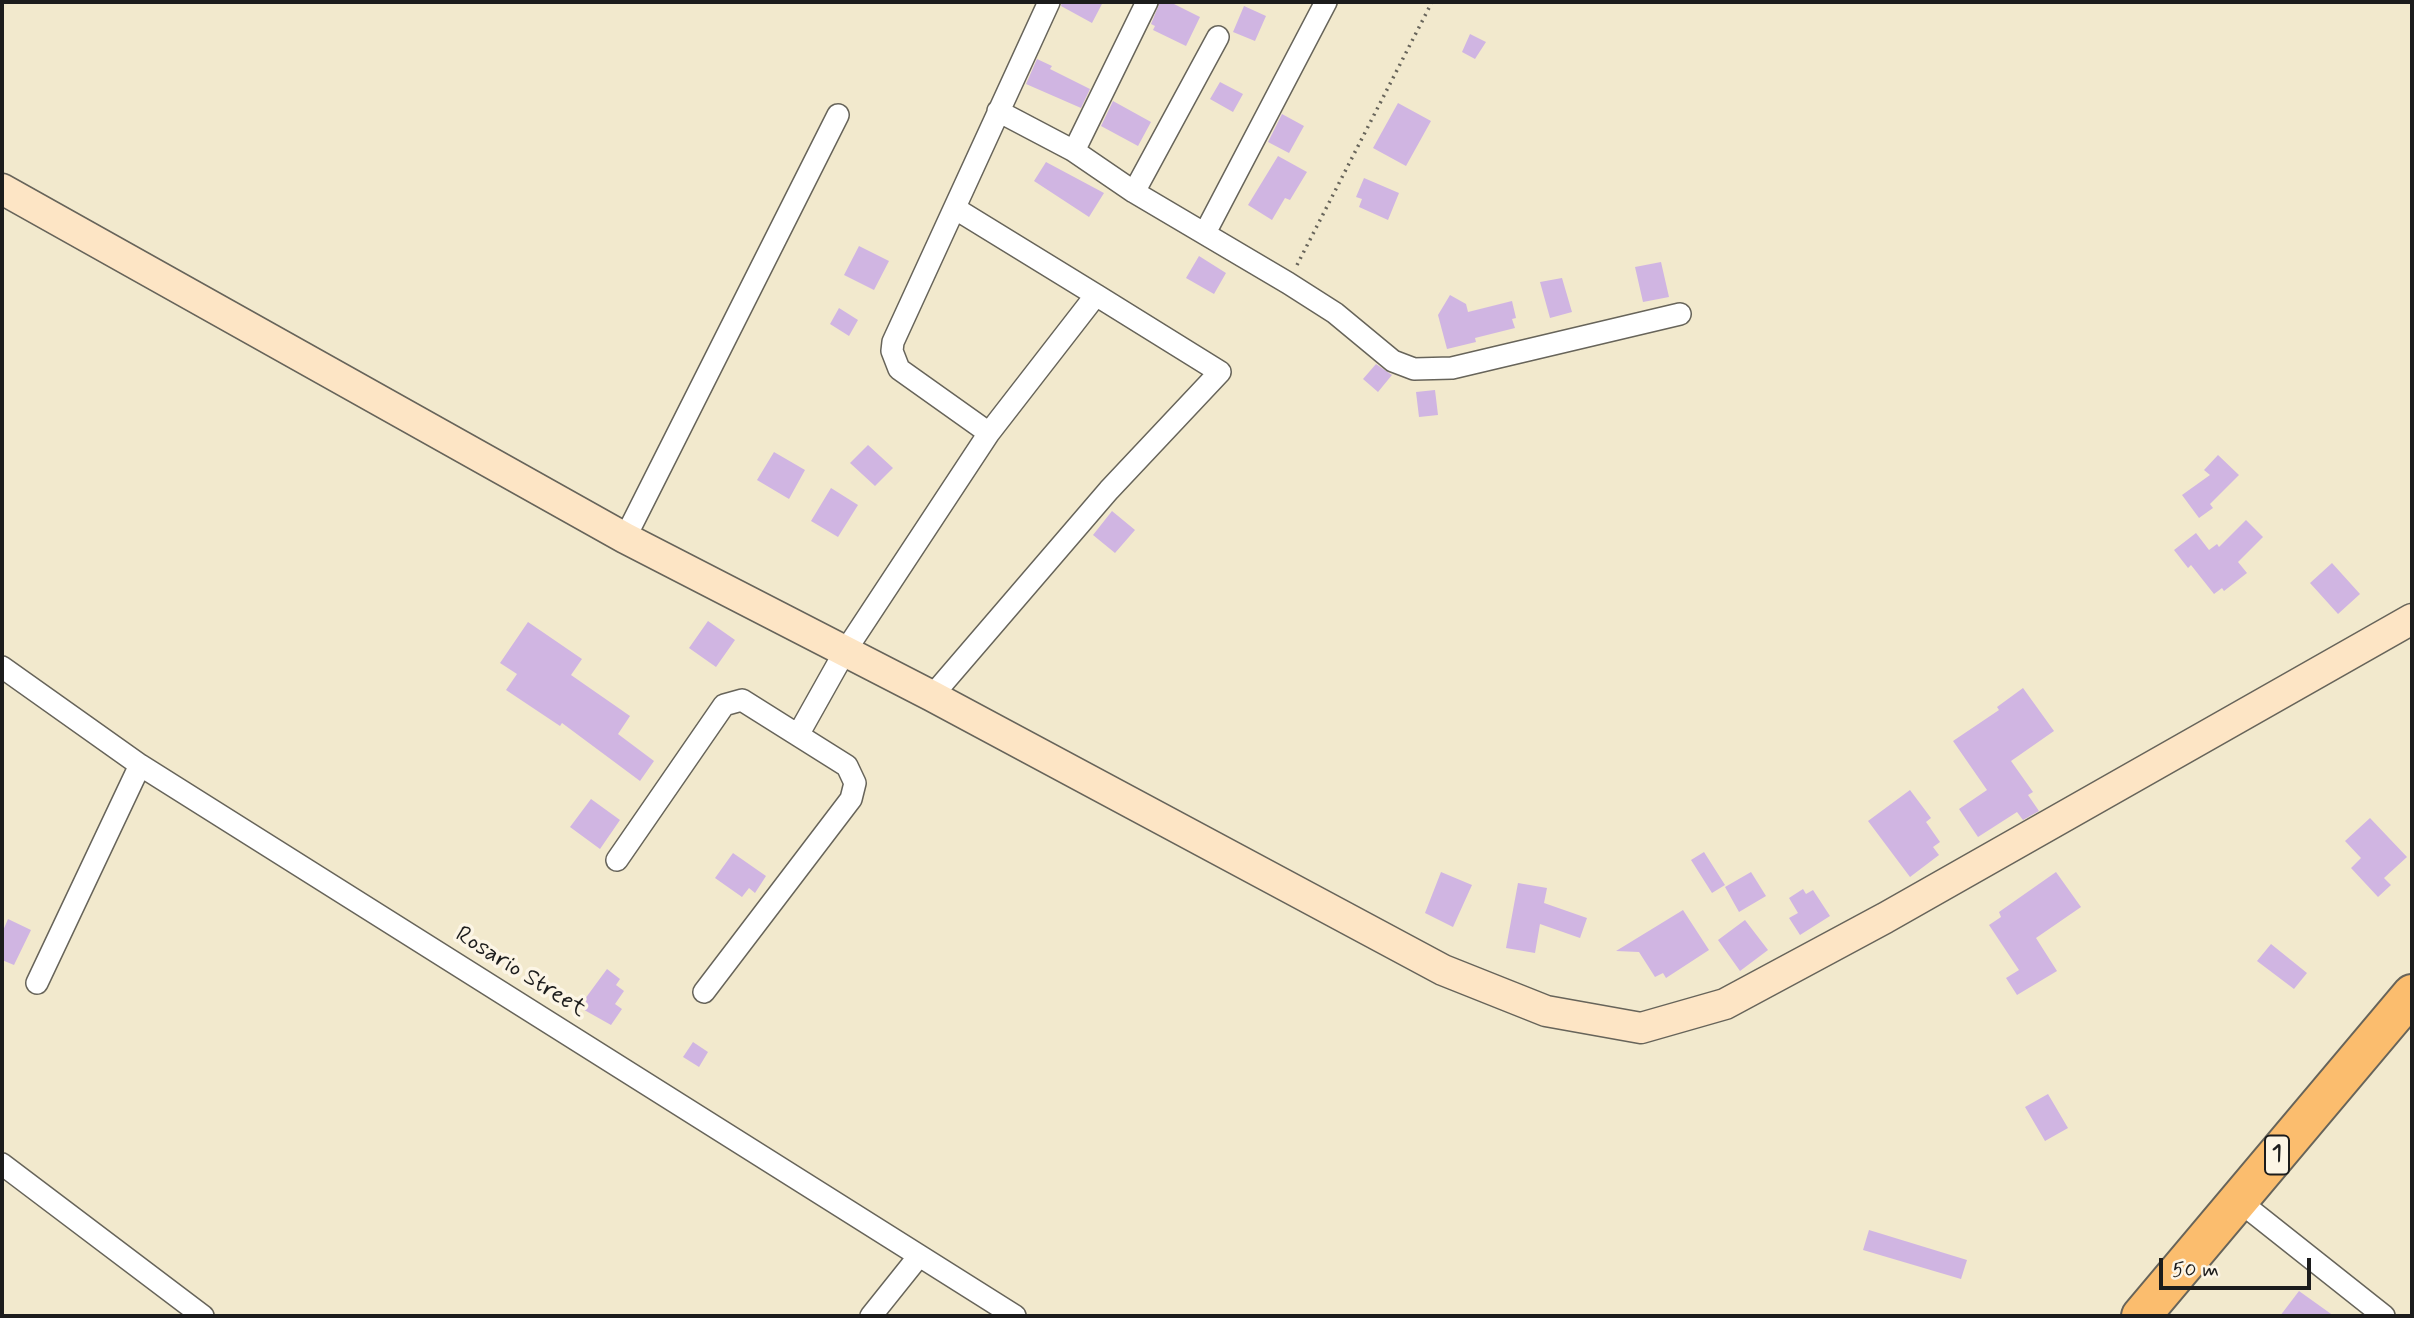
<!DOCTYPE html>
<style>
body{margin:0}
#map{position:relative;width:2414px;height:1318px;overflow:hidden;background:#f2e9cd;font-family:Mynerve,sans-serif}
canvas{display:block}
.frame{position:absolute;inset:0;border:4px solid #1c1c1c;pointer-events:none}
.scale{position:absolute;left:2159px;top:1258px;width:152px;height:32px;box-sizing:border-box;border:4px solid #1c1c1c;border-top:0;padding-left:9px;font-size:21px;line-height:24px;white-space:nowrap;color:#1c1c1c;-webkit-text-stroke:5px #fcf5e5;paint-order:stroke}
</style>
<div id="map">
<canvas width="2414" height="1318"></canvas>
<div class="frame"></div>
<div class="scale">50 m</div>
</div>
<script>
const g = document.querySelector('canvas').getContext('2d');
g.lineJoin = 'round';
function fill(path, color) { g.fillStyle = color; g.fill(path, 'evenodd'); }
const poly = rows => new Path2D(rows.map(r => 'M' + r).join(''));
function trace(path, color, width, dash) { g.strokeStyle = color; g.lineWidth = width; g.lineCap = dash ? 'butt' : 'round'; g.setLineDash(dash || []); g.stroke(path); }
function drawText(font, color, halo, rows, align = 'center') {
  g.font = font + ' Mynerve,sans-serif'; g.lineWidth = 7; g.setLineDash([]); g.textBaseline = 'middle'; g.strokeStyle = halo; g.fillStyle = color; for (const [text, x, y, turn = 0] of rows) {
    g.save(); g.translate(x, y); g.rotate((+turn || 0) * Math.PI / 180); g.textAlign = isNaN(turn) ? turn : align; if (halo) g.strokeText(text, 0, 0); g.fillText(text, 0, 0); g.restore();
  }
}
const building = poly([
 [1062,2,1103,2,1092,23,1061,6],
 [1160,2,1170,2,1200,17,1186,46,1153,30,1155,26,1151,24],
 [1244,6,1266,16,1255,41,1233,32],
 [1470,34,1486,42,1475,59,1462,52],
 [1037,59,1052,66,1050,69,1090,89,1081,108,1026,84],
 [1220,82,1243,94,1233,112,1210,99],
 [1113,101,1151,122,1138,146,1101,126],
 [1398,103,1431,121,1406,166,1373,148],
 [1282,114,1304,126,1289,153,1268,142],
 [1278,156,1307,172,1290,200,1285,198,1272,220,1248,205],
 [1046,162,1104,193,1089,217,1034,181],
 [1364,178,1399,193,1388,220,1359,207,1362,199,1356,197],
 [859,246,889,261,874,290,844,275],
 [1199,256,1226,273,1214,294,1186,278],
 [1661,262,1669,297,1643,302,1635,267],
 [1562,278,1572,312,1550,318,1540,282],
 [1450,295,1466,304,1468,312,1512,301,1516,318,1512,319,1515,328,1475,338,1476,342,1447,349,1438,315],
 [839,308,858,320,849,336,830,324],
 [1376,364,1392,375,1378,392,1363,379],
 [1435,390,1438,415,1419,417,1416,392],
 [868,445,893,468,875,486,850,463],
 [774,452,805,470,789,499,757,480],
 [2218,455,2239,475,2210,504,2213,508,2199,518,2182,495,2210,475,2204,470],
 [831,488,858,505,838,537,811,521],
 [1112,511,1135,530,1115,553,1093,535],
 [2246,520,2263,537,2238,562,2247,573,2224,591,2222,588,2214,594,2191,565,2188,568,2174,550,2196,533,2209,550,2217,544,2219,547],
 [2332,563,2360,594,2338,614,2310,583],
 [708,621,735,640,716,667,689,648],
 [528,622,582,659,571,675,630,716,618,734,654,761,640,781,562,723,560,726,506,690,517,674,500,663],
 [2023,688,2054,731,2011,761,2033,792,2028,795,2039,811,2023,820,2017,812,1978,837,1959,809,1987,790,1953,741,1999,710,1997,707],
 [1910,790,1931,818,1926,822,1940,842,1933,847,1939,855,1910,877,1868,821],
 [591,799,620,820,600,849,570,827],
 [2370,818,2407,857,2384,878,2391,885,2378,897,2351,868,2361,858,2345,841],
 [1704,852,1725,885,1712,893,1691,860],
 [733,853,766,876,755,893,749,888,742,897,715,878],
 [1441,872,1472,885,1453,927,1425,913],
 [1751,872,1766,896,1739,912,1725,887],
 [2056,872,2081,907,2036,938,2057,971,2017,995,2006,978,2019,970,1989,925,2001,917,1999,912],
 [1518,883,1547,888,1544,903,1587,918,1580,938,1540,924,1535,953,1506,948],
 [1803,889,1806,894,1813,890,1830,916,1800,935,1789,918,1798,913,1789,898],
 [1683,910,1709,950,1666,978,1663,973,1655,977,1639,952,1616,951],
 [8,919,31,930,14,965,2,960,2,933],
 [1745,920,1768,950,1740,971,1718,940],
 [2271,944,2307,973,2294,989,2257,961],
 [607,969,620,979,616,985,624,991,615,1004,622,1009,611,1025,579,1007],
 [693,1042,708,1052,699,1067,683,1057],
 [2048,1094,2068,1128,2045,1141,2025,1107],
 [1869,1230,1967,1260,1961,1279,1863,1250],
 [2299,1291,2334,1316,2280,1316]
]);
const path = poly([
 [1297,265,1432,2]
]);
const street = poly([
 [998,111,1074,151,1134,192,1288,283,1335,313,1393,361,1414,369,1452,368,1680,314],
 [1074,151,1147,2],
 [1134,192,1218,37],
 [956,209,1096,295,989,433],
 [1205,233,1326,2],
 [625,538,838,115],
 [2,667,140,765,1015,1316],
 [932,696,1109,490,1220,372,1096,295],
 [798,735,844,653,989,433,899,369,892,351,893,342,1049,2],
 [617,860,724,705,742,700,847,766,855,783,851,799,704,992],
 [37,983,140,765],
 [2,1164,203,1316],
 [2239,1201,2384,1316],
 [871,1316,919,1256]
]);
const secondary = poly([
 [2,189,625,538,932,696,1443,970,1546,1011,1641,1028,1725,1004,1885,918,2412,619]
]);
const highway = poly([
 [2141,1316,2412,994]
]);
const shields = [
 [2277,1155,24]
];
const shieldNames = [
 ["1",2277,1155]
];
const streetNames = [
 ["Rosario Street",520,973,32]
];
fill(building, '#d0b5e2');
trace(street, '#67645a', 24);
trace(secondary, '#67645a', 33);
trace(highway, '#67645a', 42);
trace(path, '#67645a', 3.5, [2, 5]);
trace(street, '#fff', 21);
trace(secondary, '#fde5c5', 30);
trace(highway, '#fbbd6e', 38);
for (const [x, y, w] of shields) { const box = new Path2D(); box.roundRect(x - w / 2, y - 19.5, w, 39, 5); g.fillStyle = '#fcf5e5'; g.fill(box); trace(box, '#1c1c1c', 2); }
drawText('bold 23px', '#1c1c1c', null, shieldNames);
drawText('24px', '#1c1c1c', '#fcf5e5', streetNames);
</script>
